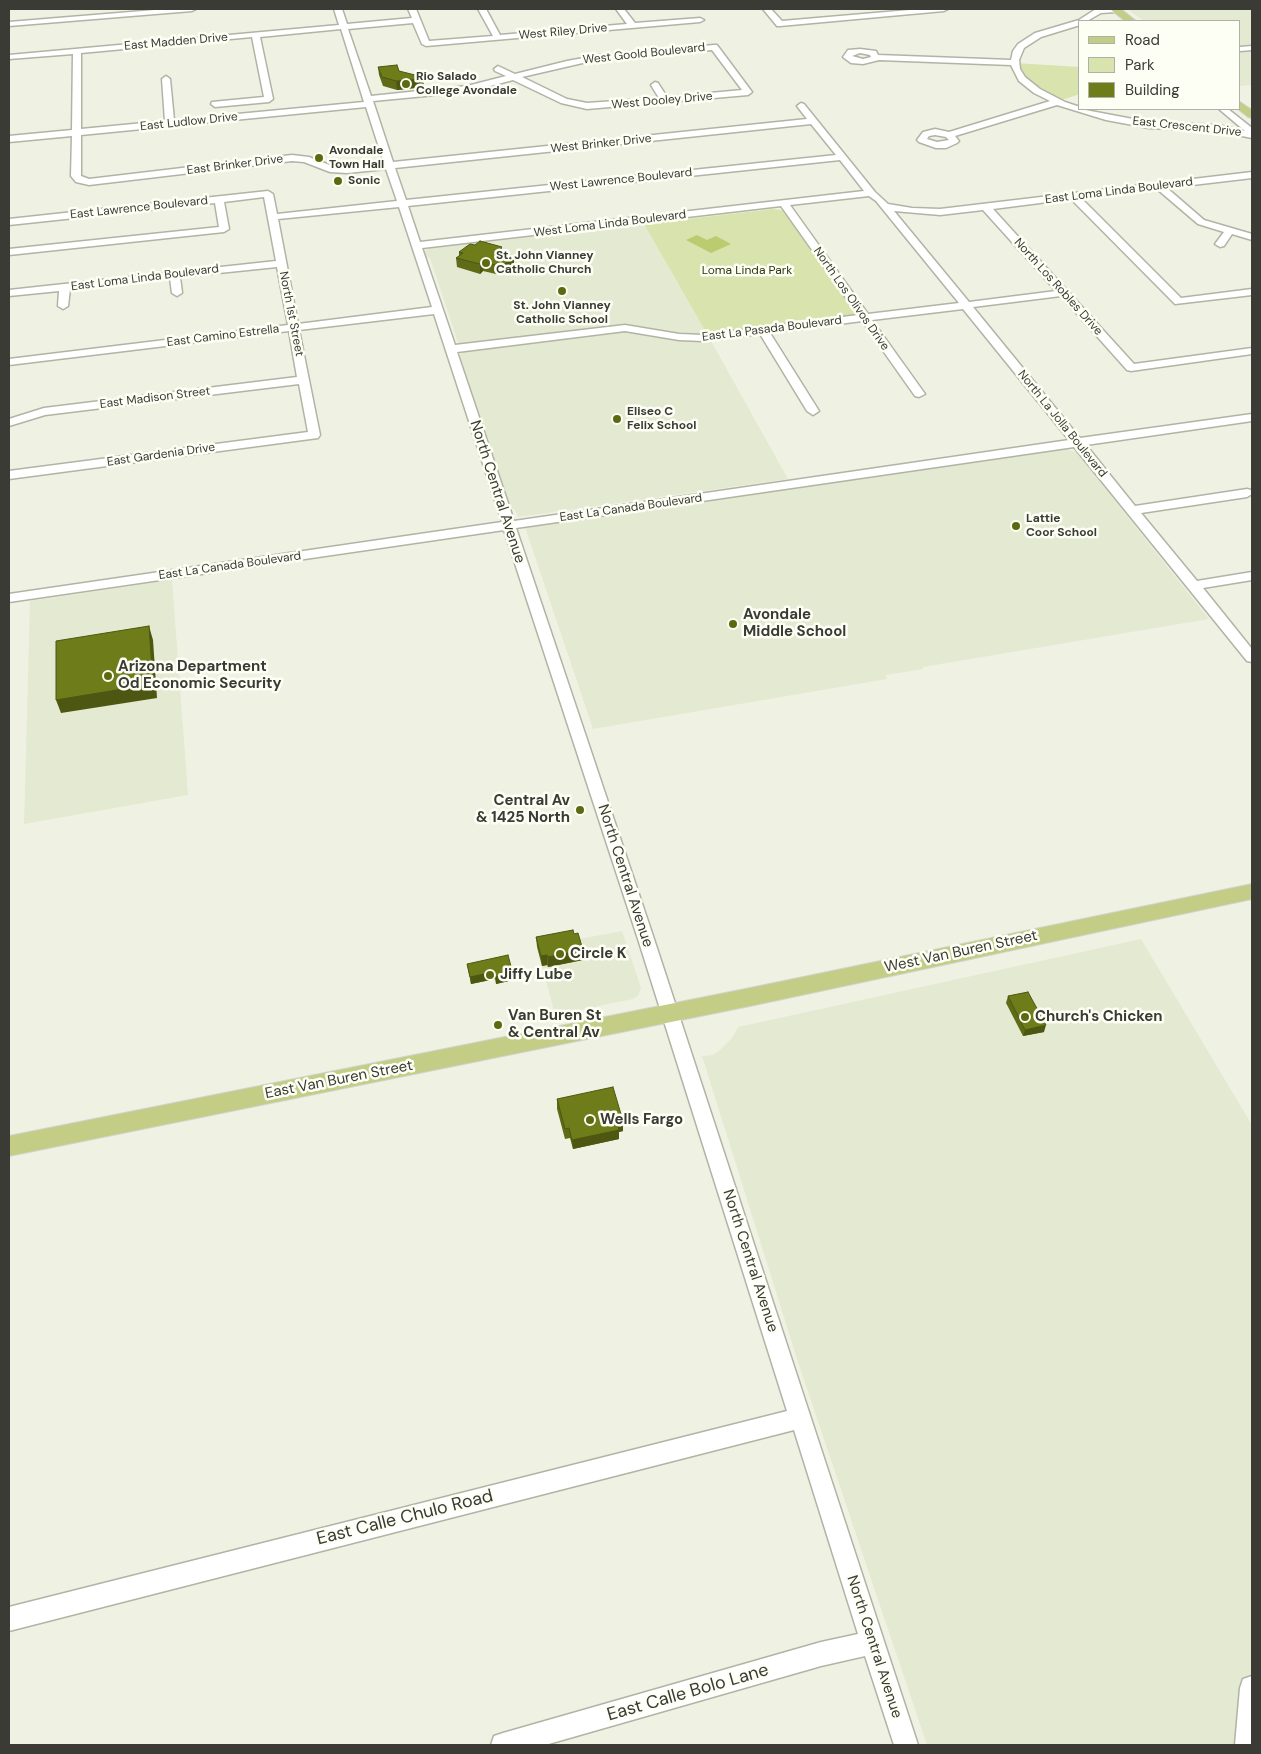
<!DOCTYPE html>
<style>
body{margin:0}
#map{position:relative;width:1261px;height:1754px;overflow:hidden;background:#eff2e2;font-family:"DM Sans",sans-serif}
canvas{display:block}
.frame{position:absolute;inset:0;border:10px solid #3a3b35;pointer-events:none}
.legend{position:absolute;left:1078px;top:20px;width:162px;height:90px;box-sizing:border-box;background:#fdfff5;border:1px solid #afb1a8;margin:0;padding:6px 9px;list-style:none;font-size:15px;color:#3a3b35}
.legend li{display:flex;align-items:center;gap:10px;height:25px}
.legend b{width:25px;border:1px solid #afb1a8}
</style>
<div id="map">
<canvas width="1261" height="1754"></canvas>
<div class="frame"></div>
<ul class="legend">
<li><b style="height:6px;background:#c3cd86"></b>Road</li>
<li><b style="height:14px;background:#d8e3ad"></b>Park</li>
<li><b style="height:14px;background:#6e7c19"></b>Building</li>
</ul>
</div>
<script>
const g = document.querySelector('canvas').getContext('2d');
g.lineJoin = 'round';
function fill(path, color) { g.fillStyle = color; g.fill(path, 'evenodd'); }
const poly = rows => new Path2D(rows.map(r => 'M' + r).join(''));
function trace(path, color, width, dash) { g.strokeStyle = color; g.lineWidth = width; g.lineCap = dash ? 'butt' : 'round'; g.setLineDash(dash || []); g.stroke(path); }
function drawText(font, color, halo, rows, align = 'center') {
  g.font = font + ' "DM Sans",sans-serif'; g.lineWidth = 5; g.setLineDash([]); g.textBaseline = 'middle'; g.strokeStyle = halo; g.fillStyle = color; for (const [text, x, y, turn = 0] of rows) {
    g.save(); g.translate(x, y); g.rotate((+turn || 0) * Math.PI / 180); g.textAlign = isNaN(turn) ? turn : align; if (halo) g.strokeText(text, 0, 0); g.fillText(text, 0, 0); g.restore();
  }
}
const built = poly([
 [1127,9,1252,9,1252,85,1240,86,1240,21,1144,21],
 [644,224,707,334,681,334,635,326,613,326,467,344,458,343,430,258,424,256,424,251,431,248],
 [625,331,643,333,672,339,711,341,788,479,518,517,515,510,511,508,459,356,464,351],
 [1064,449,1076,452,1209,619,923,667,923,669,886,675,887,679,593,729,525,527],
 [172,580,188,795,24,824,30,601],
 [622,931,641,988,638,996,633,999,555,1015,537,947],
 [1141,939,1252,1125,1252,1745,927,1745,798,1362,702,1056,713,1055,721,1049,733,1037,738,1027]
]);
const green = poly([
 [1015,63,1080,67,1080,94,1056,102,1026,83],
 [773,209,782,210,784,212,855,313,851,316,707,334,644,224]
]);
const water = poly([
 [697,235,707,240,716,236,731,244,711,253,686,240]
]);
const minor = poly([
 [167,9,196,9,192,11,9,26,9,22,167,9],
 [334,9,342,9,347,24,412,18,408,9,416,9,429,41,493,36,478,9,486,9,500,35,627,24,616,9,624,9,635,23,700,18,704,20,700,22,426,46,422,44,413,23,348,29,371,96,467,86,506,76,495,71,494,69,498,66,515,74,567,61,600,55,714,45,717,45,752,92,748,95,587,109,561,103,513,80,467,92,373,101,393,162,807,119,797,106,801,103,804,104,875,192,888,204,912,208,940,209,1252,172,1252,178,1167,188,1204,220,1252,234,1252,240,1232,234,1224,246,1220,247,1215,244,1224,232,1198,224,1157,189,1081,198,1181,298,1252,289,1252,295,1175,304,1071,199,993,209,1134,364,1252,348,1252,354,1131,371,1127,370,1061,296,973,307,1080,438,1252,414,1252,421,1086,445,1135,506,1247,489,1251,490,1252,494,1247,497,1141,513,1197,581,1252,572,1252,580,1203,588,1252,649,1252,662,1247,661,1074,447,516,528,654,939,918,1745,894,1745,865,1656,821,1666,545,1745,491,1745,494,1736,503,1733,821,1642,858,1634,794,1430,9,1631,9,1607,787,1411,638,939,504,530,9,602,9,594,502,522,434,314,299,330,320,435,318,438,9,479,9,471,308,432,299,384,45,415,9,426,9,419,44,408,297,377,289,331,9,365,9,359,288,325,277,267,180,277,182,293,177,296,172,293,170,278,70,289,68,306,63,309,58,306,59,291,9,296,9,290,276,261,264,197,224,202,229,229,224,232,9,255,9,249,219,227,215,203,9,225,9,219,268,191,273,194,277,214,397,201,386,169,347,173,330,172,304,162,292,161,89,185,76,182,71,176,72,136,9,142,9,136,72,130,73,54,9,59,9,55,339,25,334,9],
 [341,29,364,102,174,120,170,79,166,76,162,79,165,121,81,129,81,53,252,37,264,97,212,102,211,104,215,107,269,102,273,99,260,37,341,29],
 [712,50,742,90,667,97,658,83,655,82,651,85,659,98,587,103,567,99,522,77,600,59,712,50],
 [366,107,384,163,347,167,332,166,309,157,292,155,89,179,81,176,81,135,366,107],
 [811,124,836,155,406,200,395,168,811,124],
 [840,160,864,191,420,242,408,206,840,160],
 [869,196,876,201,959,303,868,314,790,205,869,196],
 [781,206,858,315,703,335,679,334,625,325,455,345,422,248,781,206],
 [399,207,432,307,298,324,278,219,399,207],
 [983,210,1056,291,969,302,894,211,940,215,983,210],
 [963,309,1069,440,514,521,457,352,625,331,679,340,703,341,760,334,807,411,813,415,819,411,770,333,862,321,915,396,919,397,925,394,872,320,963,309],
 [763,9,771,9,782,21,921,9,948,9,944,11,780,26,777,26,763,9],
 [1096,9,1120,10,1116,12,1101,13,1087,21,1080,21,1080,25,1041,37,1024,48,1019,60,1020,69,1025,77,1040,89,1065,102,1080,107,1080,109,1149,122,1217,125,1245,131,1219,109,1228,109,1252,128,1252,138,1217,131,1149,128,1106,120,1057,105,955,136,959,141,957,143,946,148,936,148,919,142,917,140,923,132,935,129,949,132,1050,101,1034,93,1019,81,1011,65,879,60,863,64,851,63,843,57,848,50,860,49,876,51,878,55,1011,60,1013,51,1018,44,1035,33,1079,20,1096,9],
 [860,53,870,55,871,57,863,59,852,56,860,53],
 [935,135,946,137,949,140,937,142,927,139,929,136,935,135],
 [1252,46,1252,50,1240,51,1240,47,1252,46],
 [1252,1676,1252,1745,1235,1745,1240,1688,1243,1679,1252,1676]
]);
const major = poly([
 [1110,9,1121,9,1136,21,1125,21,1110,9],
 [1240,102,1252,110,1252,118,1248,117,1238,109,1240,109,1240,102],
 [1252,884,1252,899,750,1006,9,1156,9,1136,750,988,1252,884]
]);
const wall = poly([
 [378,67,399,71,424,85,424,87,397,90,383,86,379,75],
 [475,245,502,247,502,251,510,256,514,266,504,274,499,272,496,274,483,271,480,274,457,267,456,258,459,256,459,252],
 [536,937,583,960,548,967,547,965,542,966,537,947],
 [467,964,513,980,496,984,495,979,471,984],
 [1008,996,1044,1032,1023,1036,1006,1003],
 [557,1099,623,1131,619,1132,619,1139,573,1149,570,1138,565,1139,557,1109]
]);
const shadedWall = poly([
 [423,77,424,87,397,90,396,81],
 [510,253,511,259,514,257,514,266,504,274,504,264,508,255],
 [483,262,483,271,480,274,480,264],
 [498,263,499,272,496,274,495,265],
 [149,626,153,640,157,698,61,713,56,700],
 [583,950,583,960,548,967,548,957],
 [547,955,547,965,542,966,541,956],
 [494,972,495,979,471,984,470,977],
 [513,974,513,980,496,984,496,977],
 [1046,1025,1044,1032,1023,1036,1025,1030],
 [623,1121,623,1131,619,1132,619,1139,573,1149,572,1140,617,1122]
]);
const building = poly([
 [397,65,399,71,423,77,423,79,396,81,382,77,378,67,397,65],
 [480,241,502,247,499,250,510,253,508,255,514,257,504,264,498,263,495,265,483,262,480,264,456,258,463,253,459,252,470,244,475,245,480,241],
 [149,626,153,684,56,700,56,641,149,626],
 [573,930,574,934,578,933,583,950,548,957,547,955,541,956,536,937,573,930],
 [508,955,513,974,496,977,494,972,470,977,467,964,508,955],
 [1028,992,1046,1025,1025,1030,1008,996,1028,992],
 [613,1087,623,1121,617,1122,619,1130,572,1140,569,1128,565,1129,557,1099,613,1087]
]);
const markers = [
 [406,84,5,"#5d6910"],
 [319,158,5,"#5d6910"],
 [338,181,5,"#5d6910"],
 [486,263,5,"#5d6910"],
 [562,291,5,"#5d6910"],
 [617,419,5,"#5d6910"],
 [1016,526,5,"#5d6910"],
 [733,624,5,"#5d6910"],
 [108,676,5,"#5d6910"],
 [580,810,5,"#5d6910"],
 [560,954,5,"#5d6910"],
 [490,975,5,"#5d6910"],
 [1025,1017,5,"#5d6910"],
 [498,1025,5,"#5d6910"],
 [590,1120,5,"#5d6910"]
];
const farStreetnames = [
 ["West Riley Drive",563,32,-5],
 ["East Madden Drive",176,42,-5],
 ["West Goold Boulevard",644,54,-6],
 ["West Dooley Drive",662,101,-5],
 ["East Ludlow Drive",189,122,-6],
 ["East Crescent Drive",1187,127,6],
 ["West Brinker Drive",601,144,-6],
 ["East Brinker Drive",235,165,-7],
 ["West Lawrence Boulevard",621,180,-6],
 ["East Loma Linda Boulevard",1119,191,-7],
 ["East Lawrence Boulevard",139,208,-6],
 ["West Loma Linda Boulevard",610,224,-7],
 ["East Loma Linda Boulevard",145,278,-7],
 ["North Los Robles Drive",1058,287,48],
 ["North Los Olivos Drive",851,299,55],
 ["North 1st Street",291,314,79],
 ["East La Pasada Boulevard",772,329,-7],
 ["East Camino Estrella",223,336,-7],
 ["East Madison Street",155,398,-7],
 ["North La Jolla Boulevard",1062,424,51],
 ["East Gardenia Drive",161,455,-8],
 ["East La Canada Boulevard",631,508,-8],
 ["East La Canada Boulevard",230,566,-8]
];
const farPoinames = [
 ["Rio Salado",416,77],
 ["College Avondale",416,91],
 ["Avondale",329,151],
 ["Town Hall",329,165],
 ["Sonic",348,181],
 ["St. John Vianney",496,256],
 ["Catholic Church",496,270],
 ["St. John Vianney",562,306,"center"],
 ["Catholic School",562,320,"center"],
 ["Eliseo C",627,412],
 ["Felix School",627,426],
 ["Lattie",1026,519],
 ["Coor School",1026,533]
];
const farParknames = [
 ["Loma Linda Park",747,271]
];
const streetNames = [
 ["North Central Avenue",497,492,72],
 ["North Central Avenue",625,876,72],
 ["West Van Buren Street",961,952,-12],
 ["East Van Buren Street",339,1080,-11],
 ["North Central Avenue",750,1261,72],
 ["North Central Avenue",874,1647,72]
];
const poiNames = [
 ["Avondale",743,615],
 ["Middle School",743,632],
 ["Arizona Department",118,667],
 ["Od Economic Security",118,684],
 ["Central Av",570,801,"right"],
 ["& 1425 North",570,818,"right"],
 ["Circle K",570,954],
 ["Jiffy Lube",500,975],
 ["Van Buren St",508,1016],
 ["& Central Av",508,1033],
 ["Church's Chicken",1035,1017],
 ["Wells Fargo",600,1120]
];
const nearStreetnames = [
 ["East Calle Chulo Road",405,1518,-14],
 ["East Calle Bolo Lane",688,1693,-16]
];
fill(built, '#e4e9d2');
fill(green, '#d8e3ad');
fill(water, '#bbcb6f');
trace(minor, '#b1b4a5', 3);
trace(major, '#d4d4d3', 2);
fill(minor, '#fff');
fill(major, '#c3cd86');
fill(wall, '#5f6b16');
fill(shadedWall, '#4d5712');
fill(building, '#6e7c19');
trace(building, '#4d5712', 1);
for (const [x, y, r, color] of markers) { const dot = new Path2D(); dot.arc(x, y, r, 0, 2 * Math.PI); g.fillStyle = color; g.fill(dot); trace(dot, '#fdfff5', 2); }
drawText('12px', '#3a3b35', '#fdfff5', farStreetnames);
drawText('bold 12px', '#3a3b35', '#fdfff5', farPoinames, 'left');
drawText('12px', '#2f350d', '#fdfff5', farParknames);
drawText('15px', '#3a3b35', '#fdfff5', streetNames);
drawText('bold 15px', '#3a3b35', '#fdfff5', poiNames, 'left');
drawText('18px', '#3a3b35', '#fdfff5', nearStreetnames);
</script>
